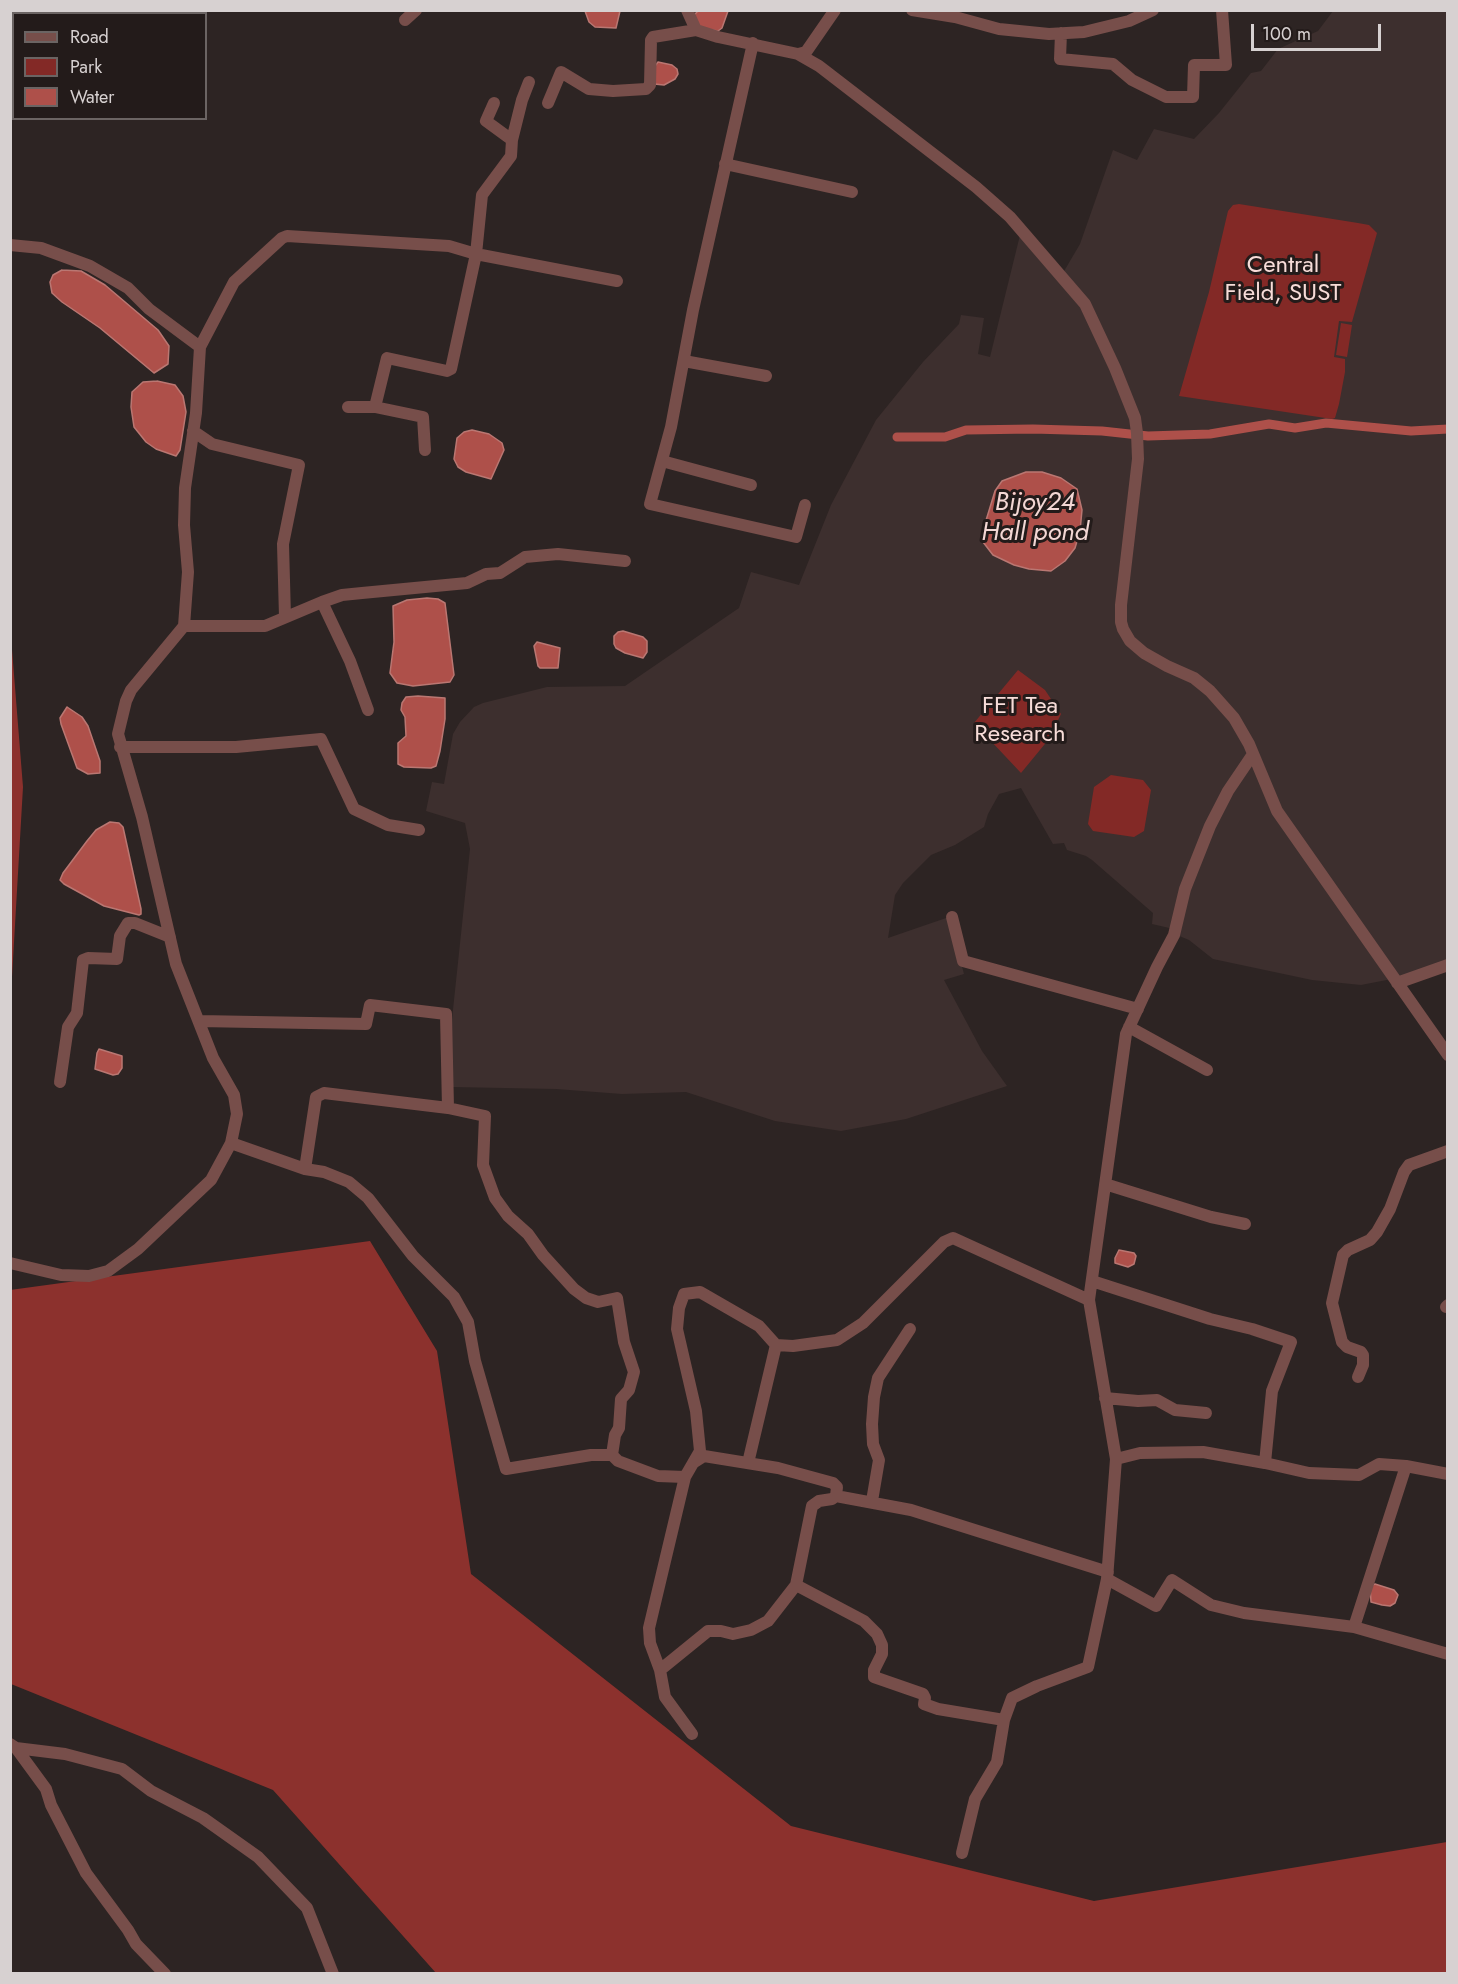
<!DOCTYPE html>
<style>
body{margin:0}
#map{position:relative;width:1458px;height:1984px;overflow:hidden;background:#2d2423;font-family:Jost,sans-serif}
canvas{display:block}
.frame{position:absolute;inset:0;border:12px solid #d7d1d1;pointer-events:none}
.legend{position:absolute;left:12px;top:12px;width:195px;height:108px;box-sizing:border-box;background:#231b1a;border:2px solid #6b6463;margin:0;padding:8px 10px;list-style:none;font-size:18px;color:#d7d1d1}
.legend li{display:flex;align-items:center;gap:12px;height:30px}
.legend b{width:30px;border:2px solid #6b6463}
.scale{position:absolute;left:1251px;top:24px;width:130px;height:27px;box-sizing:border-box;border:3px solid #d7d1d1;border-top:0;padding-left:8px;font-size:18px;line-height:21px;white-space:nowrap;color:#d7d1d1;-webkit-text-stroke:4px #231b1a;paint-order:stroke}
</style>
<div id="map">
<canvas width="1458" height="1984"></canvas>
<div class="frame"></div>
<ul class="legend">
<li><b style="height:8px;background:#774e4a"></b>Road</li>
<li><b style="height:16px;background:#832926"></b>Park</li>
<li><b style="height:16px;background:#ae504a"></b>Water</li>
</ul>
<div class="scale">100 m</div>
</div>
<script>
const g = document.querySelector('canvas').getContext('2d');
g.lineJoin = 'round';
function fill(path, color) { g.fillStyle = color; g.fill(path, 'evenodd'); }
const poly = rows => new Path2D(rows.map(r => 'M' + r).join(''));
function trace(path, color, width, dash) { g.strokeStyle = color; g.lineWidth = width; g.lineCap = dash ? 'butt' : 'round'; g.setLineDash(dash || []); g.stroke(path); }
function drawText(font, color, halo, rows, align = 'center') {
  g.font = font + ' Jost,sans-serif'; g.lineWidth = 6; g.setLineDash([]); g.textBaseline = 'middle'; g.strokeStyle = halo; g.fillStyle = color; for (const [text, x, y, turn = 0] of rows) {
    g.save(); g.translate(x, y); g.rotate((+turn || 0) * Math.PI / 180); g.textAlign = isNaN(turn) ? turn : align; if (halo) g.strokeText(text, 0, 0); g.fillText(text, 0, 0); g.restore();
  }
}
const built = poly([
 [1333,11,1447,11,1447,960,1402,977,1361,985,1312,980,1213,959,1189,940,1177,935,1178,930,1152,924,1153,913,1092,860,1086,856,1067,850,1064,843,1053,844,1021,788,999,794,988,814,984,827,955,845,931,855,903,883,895,895,888,938,949,917,964,974,944,980,982,1051,1007,1086,906,1119,841,1131,775,1121,686,1092,622,1094,556,1089,452,1087,452,1019,470,849,465,823,426,811,432,782,444,784,453,734,460,722,474,707,483,703,547,687,625,686,739,608,751,572,799,585,831,505,876,420,923,362,959,324,961,315,984,318,978,354,990,357,1021,231,1060,278,1080,244,1113,150,1137,160,1154,129,1194,139,1219,113,1251,73,1261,71,1278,49,1318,31]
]);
const green = poly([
 [1239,204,1358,223,1369,225,1377,233,1352,322,1339,321,1334,357,1345,359,1345,372,1339,404,1335,418,1332,419,1179,396,1209,292,1228,211,1233,205],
 [1341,323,1352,325,1347,357,1336,355],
 [1018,670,1045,690,1061,714,1049,739,1021,773,974,723],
 [1111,775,1143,780,1151,790,1144,831,1134,837,1093,831,1088,824,1094,787]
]);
const forest = poly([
 [11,637,23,787,11,994],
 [370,1241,437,1351,471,1574,791,1826,1094,1901,1447,1842,1447,1973,436,1973,273,1790,11,1684,10,1290]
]);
const water = poly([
 [585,11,585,10,620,11,616,28,595,27,589,22,585,11],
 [698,11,728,11,722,28,718,31,699,28,692,17,698,11],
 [658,62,672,65,677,69,678,74,675,79,664,85,654,84,655,66,658,62],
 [62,270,81,271,105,285,158,330,169,346,168,364,154,373,100,328,62,302,52,293,50,282,53,275,62,270],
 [157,381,175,385,183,396,186,412,180,450,176,456,156,449,146,442,134,427,131,407,132,392,143,382,157,381],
 [472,430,489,434,502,443,504,450,491,479,466,472,458,467,454,459,457,438,464,432,472,430],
 [1026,472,1042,472,1061,478,1077,489,1082,510,1080,531,1075,548,1065,561,1051,571,1029,569,1014,565,993,555,983,542,984,527,995,491,1002,481,1026,472],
 [427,598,438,599,445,603,454,675,450,682,413,686,397,683,390,673,394,642,393,606,407,600,427,598],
 [623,631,643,637,647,641,647,652,643,658,625,653,616,648,614,644,614,636,618,632,623,631],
 [537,642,560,648,558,668,540,668,538,666,534,646,537,642],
 [418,696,445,698,445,719,440,751,436,766,431,768,404,767,398,764,398,743,406,736,405,717,401,710,402,703,406,697,418,696],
 [67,707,82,717,88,726,100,761,100,773,88,774,77,768,61,724,60,718,67,707],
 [110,822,119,823,123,827,141,909,141,914,139,915,104,906,64,884,60,880,63,873,87,841,96,830,110,822],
 [99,1049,122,1056,122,1068,118,1074,113,1075,95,1069,97,1053,99,1049],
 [1119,1250,1134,1253,1136,1256,1134,1264,1128,1267,1115,1263,1115,1258,1119,1250],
 [1375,1584,1394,1590,1398,1595,1395,1603,1390,1606,1382,1605,1371,1602,1370,1586,1375,1584]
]);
const canal = poly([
 [897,437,945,437,966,430,1033,429,1102,431,1148,436,1210,434,1269,424,1295,428,1326,423,1411,431,1448,429]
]);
const minor = poly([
 [687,10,696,30,718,37,798,54,819,66,976,187,1010,217,1085,304,1115,368,1135,418,1137,433,1138,459,1121,605,1121,622,1123,629,1130,641,1144,653,1167,666,1194,678,1210,691,1234,718,1249,744,1277,811,1448,1055],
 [912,10,955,17,999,29,1049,34,1084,32,1129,21,1153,10],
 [405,20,416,10],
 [1061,33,1060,59,1113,64,1132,80,1166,97,1193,97,1194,65,1226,65,1222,10],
 [753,43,693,310,671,427,650,504,796,537,805,505],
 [798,54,806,52,835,10],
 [548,103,561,72,589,89,613,91,646,89,650,85,651,40,653,37,696,30],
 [512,140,522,100,529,82],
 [725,164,852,192],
 [10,245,41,248,90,266,128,288,149,309,200,347,196,413,185,488,184,525,188,572,184,626,131,690,126,701,118,734,142,817,176,964,213,1058,234,1095,237,1114,231,1143,211,1180,138,1249,108,1271,89,1276,61,1275,10,1263],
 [200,347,234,282,282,238,287,236,449,246,476,254,482,195,511,156,512,140,486,121,494,103],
 [684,361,766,376],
 [348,407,375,407,387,358,447,371,451,369,476,254,617,281],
 [375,407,423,417,425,450],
 [193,431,212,444,299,465,283,544,285,617],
 [662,461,751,485],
 [322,602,342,595,362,593,467,583,486,574,500,573,525,557,558,554,625,561],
 [184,626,265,626,322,602,350,661,368,710],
 [120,747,236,747,321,739,354,809,388,825,419,830],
 [952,917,963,961,1138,1009],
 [1397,983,1448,965],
 [199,1021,366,1024,370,1005,446,1014,448,1108,485,1116,483,1165,495,1198,508,1216,528,1234,543,1255,574,1289,586,1298,598,1302,617,1298,624,1342,634,1372,629,1390,621,1399,619,1428,615,1435,612,1455],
 [1129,1027,1207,1070],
 [60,1082,68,1027,77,1013,83,960,88,958,117,959,120,936,128,923,135,923,170,937],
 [231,1143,305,1169,324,1172,349,1182,368,1198,413,1256,454,1297,468,1322,475,1361,506,1469,591,1455,612,1455,618,1461,658,1476,685,1477],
 [305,1169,316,1097,324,1093,448,1108],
 [1105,1184,1211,1217,1245,1224],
 [1092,1281,1210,1319,1252,1329,1291,1342,1272,1391,1265,1463,1309,1473,1359,1475,1379,1464,1406,1466,1448,1474],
 [1446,1307,1448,1305],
 [1358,1377,1363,1365,1363,1355,1361,1352,1347,1347,1342,1342,1332,1303,1343,1255,1348,1250,1370,1240,1377,1232,1390,1209,1404,1172,1409,1165,1448,1151],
 [1105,1398,1138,1401,1157,1400,1175,1410,1206,1413],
 [1116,1459,1140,1453,1203,1452,1265,1463],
 [693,1463,704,1456,778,1468,833,1483,837,1487,836,1496],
 [748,1463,776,1345],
 [872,1501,879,1460,873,1444,872,1424,874,1397,878,1378,910,1329],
 [1107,1579,1156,1606,1172,1580,1211,1605,1244,1613,1354,1627,1448,1654],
 [796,1585,864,1621,877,1634,882,1645,882,1654,874,1670,874,1677,923,1694,925,1698,924,1704,938,1709,1004,1720,1012,1698,1037,1686,1088,1667,1107,1579,1116,1459,1089,1300,1126,1034,1157,967,1174,935,1185,889,1210,826,1228,791,1253,754],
 [1354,1627,1406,1466],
 [660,1670,708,1631,721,1631,733,1634,751,1630,768,1621,796,1585,812,1506,819,1501,832,1499,836,1496,911,1510,1108,1572],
 [692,1734,665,1697,660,1670,650,1643,649,1628,685,1477,700,1451,696,1411,677,1329,679,1308,684,1294,700,1292,759,1326,776,1345,793,1346,837,1340,863,1323,944,1242,953,1238,1089,1300],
 [10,1744,16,1748,65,1754,122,1769,151,1791,203,1818,258,1857,307,1908,333,1974],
 [16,1748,46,1789,51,1805,86,1873,128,1930,136,1944,165,1974],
 [962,1853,975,1799,997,1762,1004,1720]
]);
const parkNames = [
 ["Central",1283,266],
 ["Field, SUST",1283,294],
 ["FET Tea",1020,707],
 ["Research",1020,735]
];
const waterNames = [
 ["Bijoy24",1035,504],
 ["Hall pond",1035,534]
];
fill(built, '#3d2f2e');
fill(green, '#832926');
fill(forest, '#8c312d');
fill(water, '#ae504a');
trace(water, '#ba7772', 1.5);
trace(canal, '#ae504a', 9);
trace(minor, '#774e4a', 12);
drawText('24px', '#f7dcd8', '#231b1a', parkNames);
drawText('italic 26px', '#f3d7d4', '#231b1a', waterNames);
</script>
